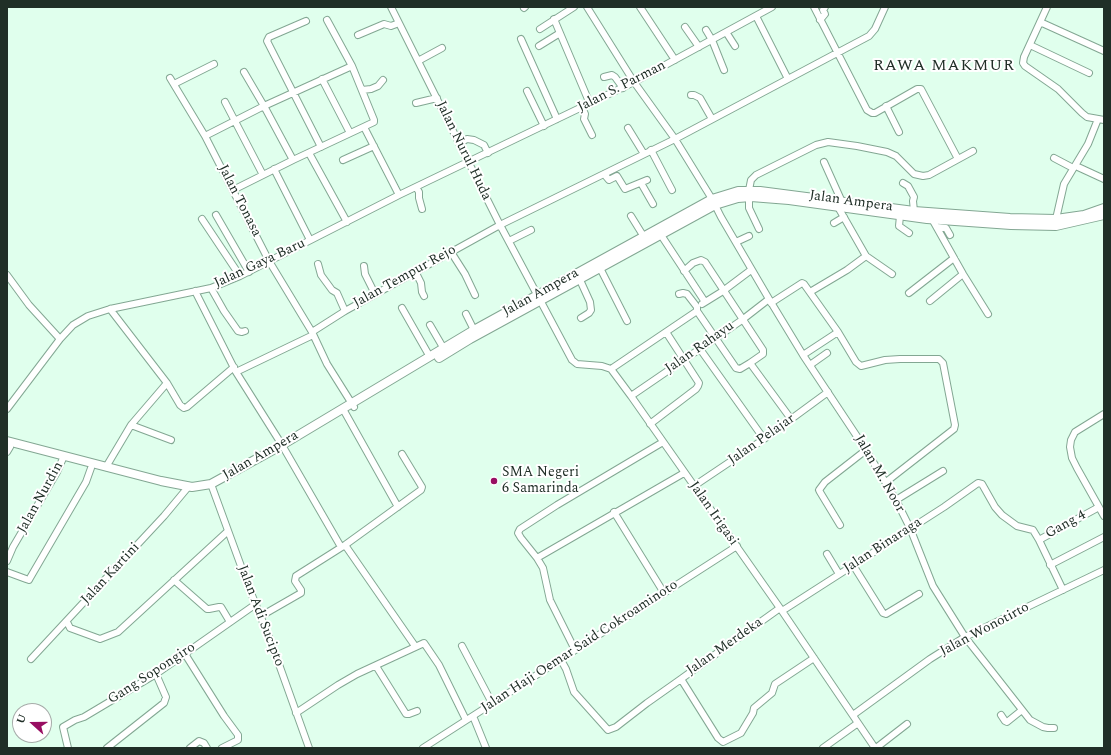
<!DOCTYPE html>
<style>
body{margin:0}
#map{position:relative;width:1111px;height:755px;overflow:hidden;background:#e0ffed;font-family:Spectral,serif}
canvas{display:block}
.frame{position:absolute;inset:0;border:8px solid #202f27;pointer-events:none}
.north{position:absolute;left:12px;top:703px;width:40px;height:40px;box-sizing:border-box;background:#fff;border:1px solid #a6aca9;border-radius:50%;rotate:291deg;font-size:11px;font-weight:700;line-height:16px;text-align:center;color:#202f27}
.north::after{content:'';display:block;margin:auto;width:14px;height:18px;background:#980e62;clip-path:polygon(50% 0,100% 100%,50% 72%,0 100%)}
</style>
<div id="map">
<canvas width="1111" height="755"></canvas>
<div class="frame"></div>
<div class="north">U</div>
</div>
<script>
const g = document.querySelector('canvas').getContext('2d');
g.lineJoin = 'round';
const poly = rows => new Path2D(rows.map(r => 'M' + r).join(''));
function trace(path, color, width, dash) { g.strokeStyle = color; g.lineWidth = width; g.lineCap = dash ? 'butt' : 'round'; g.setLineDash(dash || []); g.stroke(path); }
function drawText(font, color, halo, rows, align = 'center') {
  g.font = font + ' Spectral,serif'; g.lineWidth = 4; g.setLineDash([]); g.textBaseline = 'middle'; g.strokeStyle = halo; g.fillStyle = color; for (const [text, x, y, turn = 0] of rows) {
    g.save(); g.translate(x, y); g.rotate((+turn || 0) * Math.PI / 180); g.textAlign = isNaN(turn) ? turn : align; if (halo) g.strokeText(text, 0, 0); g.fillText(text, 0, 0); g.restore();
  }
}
const minor = poly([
 [391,7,500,225,572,360,577,364,602,366,611,369,631,396,782,611,875,748],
 [587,7,634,82,675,139,712,199,721,217,769,299,803,355,866,450,896,500,910,528,933,586,965,637,1030,720,1043,727,1048,728,1054,728],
 [640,7,675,60],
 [814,7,867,110,872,113,875,113,917,89,921,89,958,159],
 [1047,7,1024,57,1023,63,1025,66,1058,89,1082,113,1087,117,1104,120],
 [524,8,525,7],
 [756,16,788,79],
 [554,19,590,104],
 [820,20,825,14,823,10,825,7],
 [306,21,269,37,267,41,321,147],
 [1040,22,1104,51],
 [685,27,699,47],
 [540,29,574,7],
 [706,30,712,40,724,70],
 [726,32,735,46],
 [358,35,384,24,391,26,399,23],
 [521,39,557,119],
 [1030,45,1089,73],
 [539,46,560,33],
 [418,61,442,48],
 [244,72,264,106,293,160],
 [604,77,612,75,615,77,623,88],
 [170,78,205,136,269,261,312,332,327,364,354,407],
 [322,79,350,133],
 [174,84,214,64],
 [362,90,371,89,378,86,383,80],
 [527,91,544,126],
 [691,95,694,95,700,98,712,119],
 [225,102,263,175],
 [416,103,437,98],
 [886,106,899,132],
 [582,107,585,114,584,119,592,135],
 [364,127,399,195],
 [628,128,644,154],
 [205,136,264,106,352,66],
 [460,143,467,139,474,140,484,145,488,153],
 [651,150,672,190],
 [309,153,347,222],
 [1054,158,1073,168],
 [343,160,374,146],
 [824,162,842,202],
 [1078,167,1104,179],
 [274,169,310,240],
 [604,174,609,180,617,176,625,189,647,180],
 [641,183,653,204],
 [903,183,908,186,914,197,913,201,914,211],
 [416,187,419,192,419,198,422,209],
 [233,190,293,160,374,122,374,120,352,66,327,20],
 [749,190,751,180,756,175,816,145,828,142,857,146,887,152,896,156,914,174,923,176,929,175,973,151],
 [749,197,749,208,759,229],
 [838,207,866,256,892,274],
 [216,215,249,272],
 [631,216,644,237],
 [900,216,899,226,909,233],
 [202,219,240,276],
 [932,219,963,274,988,314],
 [1056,219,1064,184,1088,144,1098,119],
 [834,223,844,217],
 [937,227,946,228,950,235],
 [661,235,705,302],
 [509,241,531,230],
 [736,242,749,236],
 [451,252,465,274,475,295],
 [318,264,321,275,332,290,337,293,345,311],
 [364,266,365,274,375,294],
 [600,268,627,321],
 [415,271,421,283,422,292,424,296],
 [684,271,693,263,701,260,705,262,763,350,763,354,750,363],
 [7,275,29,305,60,339],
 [580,280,590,302,591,310,589,313,581,318],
 [211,288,224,311,238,331,242,332,245,331],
 [195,291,236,372,313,335],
 [810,292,847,270,866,256],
 [909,293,954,258],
 [679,294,683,293,687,294,697,307,697,311,736,368,740,369,750,363,791,419],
 [930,301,963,274],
 [771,303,802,283,804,284,838,332,856,362,861,366,885,360,900,359,939,359,943,363,955,425,954,429,886,482],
 [702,304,723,291,751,270],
 [402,308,430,357],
 [110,309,167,383],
 [466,314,474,330],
 [430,325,444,349],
 [312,332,345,311,500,225,675,139,869,36,875,29,885,7],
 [700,349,764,439],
 [803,355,838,332],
 [810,365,827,353],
 [611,369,697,311],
 [236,372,282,445,341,547],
 [631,396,742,320,769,299],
 [7,409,60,339,73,325,88,316,110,309,211,288,240,276,399,195,634,82,772,7],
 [343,409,398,507],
 [1104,414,1075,432,1071,440,1070,447,1072,458,1077,468,1104,516],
 [650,424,696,389,698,386,699,383,666,332],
 [131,425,171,440],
 [7,452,10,447],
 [106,467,131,425,167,383,180,405,184,408,187,407,234,367],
 [211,484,249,588,271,642,309,748],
 [694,486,764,439,828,392],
 [896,500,943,471],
 [614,512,664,593],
 [840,525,820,492,819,490,825,482,866,450],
 [345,545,415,646],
 [827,554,839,574],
 [537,558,684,473],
 [7,561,13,547,57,472,64,456],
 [853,565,883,613,886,614,919,594],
 [1050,565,1104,537],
 [7,572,26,579,29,580,30,578,86,482,91,468],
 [174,580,207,609,209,609,219,607,221,607,230,622],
 [1063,590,1039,540,1099,507],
 [780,608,681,679,718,738,723,742,741,733,753,713,754,708,772,693,775,684,814,658],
 [782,611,944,507,978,483,982,484,995,507,1002,515,1017,526,1033,530,1039,540],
 [261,616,301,593,301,590,295,581,296,576,345,545,421,490,422,487,402,454],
 [67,622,70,628,100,639,118,632,228,531],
 [462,646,492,703],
 [575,650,550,600,543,568,537,558,521,538,518,533,520,529,557,505,663,442],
 [185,654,224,716,238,735,238,740,222,748],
 [31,659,164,516,189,486],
 [561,660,566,669,574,692,608,730,616,727,647,703,681,679],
 [376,666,406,714,409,714,417,711],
 [296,713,338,685,357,674,424,643,439,665,466,720],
 [853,715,930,659,965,637,1104,570],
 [1001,715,1005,721,1007,722,1022,710],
 [473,716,486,748],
 [68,748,63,727,75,720,84,717,156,674,256,604],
 [107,748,164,703,166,697,156,674],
 [190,748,199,741,204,743,207,748],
 [423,748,737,546],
 [823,748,858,723],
 [876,748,907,724]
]);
const major = poly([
 [439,358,470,339,715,205,738,198,751,197,789,200,927,219,1011,225,1056,226,1104,215],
 [7,441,161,481,192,487,211,484,282,445,474,330,712,199,738,191,760,191,914,211,1010,218,1056,219,1084,215,1104,208]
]);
const markers = [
 [494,481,4,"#980e62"]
];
const streetNames = [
 ["Jalan S. Parman",622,87,-27],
 ["Jalan Nurul Huda",463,151,64],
 ["Jalan Tonasa",239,201,63],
 ["Jalan Ampera",851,202,8],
 ["Jalan Gaya Baru",260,264,-25],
 ["Jalan Tempur Rejo",405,277,-29],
 ["Jalan Ampera",541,293,-29],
 ["Jalan Rahayu",700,348,-35],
 ["Jalan Pelajar",762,440,-35],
 ["Jalan Ampera",261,456,-30],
 ["Jalan M. Noor",879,474,60],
 ["Jalan Nurdin",41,498,-61],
 ["Jalan Irigasi",713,514,55],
 ["Gang 4",1066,525,-29],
 ["Jalan Binaraga",883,546,-33],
 ["Jalan Kartini",111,574,-47],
 ["Jalan Adi Sucipto",260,616,69],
 ["Jalan Wonotirto",985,630,-28],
 ["Jalan Haji Oemar Said Cokroaminoto",580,647,-33],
 ["Jalan Merdeka",725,647,-35],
 ["Gang Sopongiro",152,674,-33]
];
const poiNames = [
 ["SMA Negeri",502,473],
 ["6 Samarinda",502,489]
];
const quarterNames = [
 ["RAWA MAKMUR",944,67]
];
trace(minor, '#83a793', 8);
trace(major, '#83a793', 10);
trace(minor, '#fff', 6);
trace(major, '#fff', 8);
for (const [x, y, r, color] of markers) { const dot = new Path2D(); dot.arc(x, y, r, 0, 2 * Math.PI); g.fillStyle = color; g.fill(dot); trace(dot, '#fff', 1.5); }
drawText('14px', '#202f27', '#fff', streetNames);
drawText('14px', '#202f27', '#fff', poiNames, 'left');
g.letterSpacing = '1px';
drawText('16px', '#202f27', '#fff', quarterNames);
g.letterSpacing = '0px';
</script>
